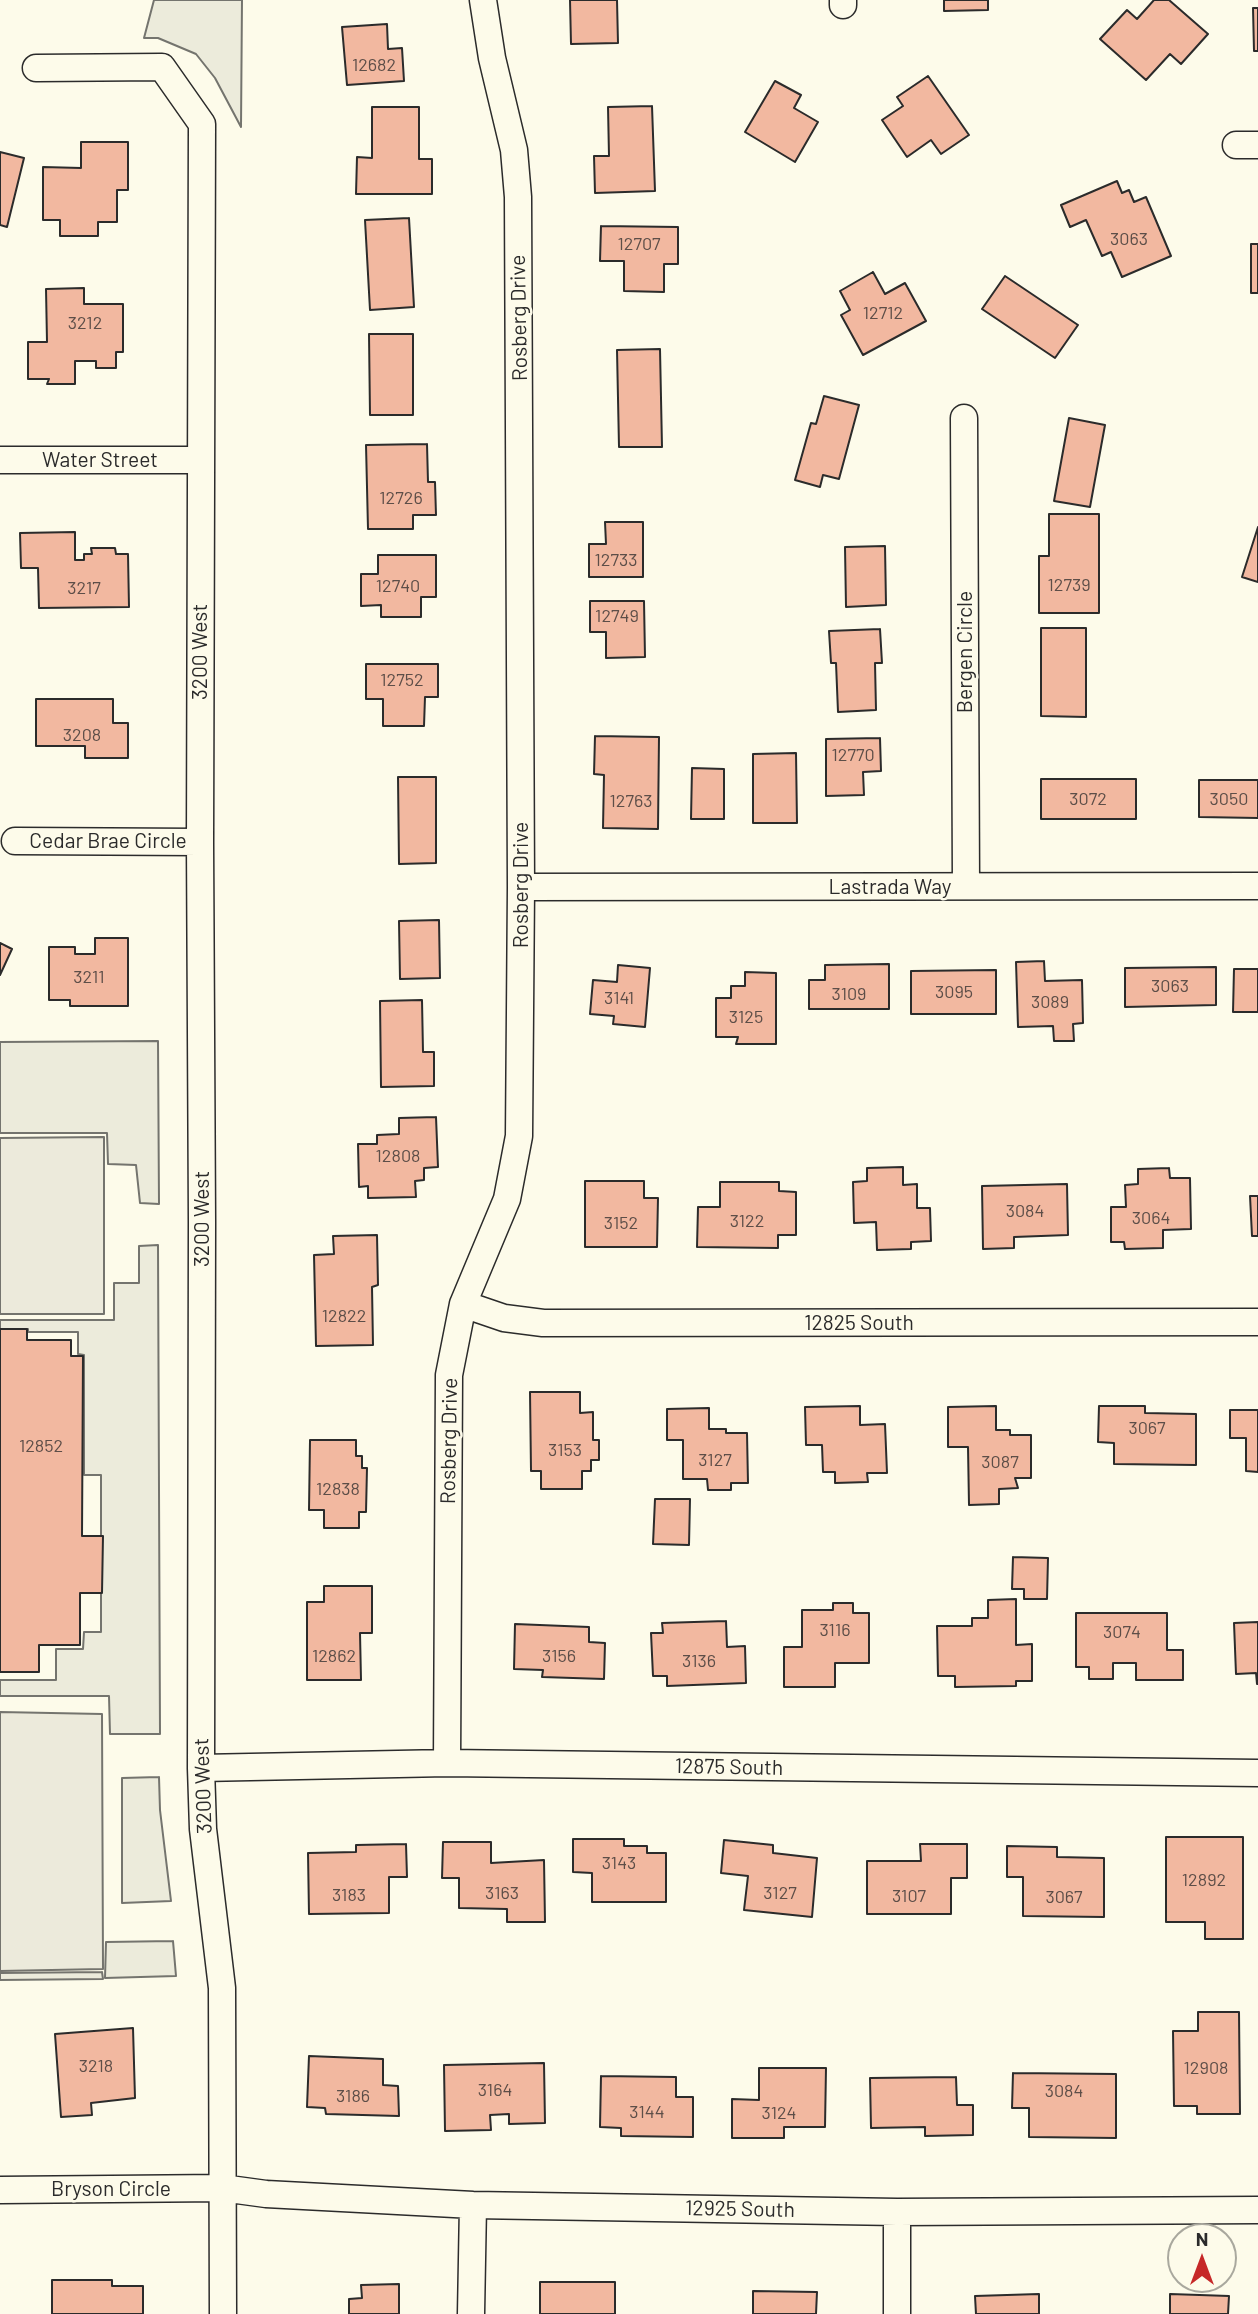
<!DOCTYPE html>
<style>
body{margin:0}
#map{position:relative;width:1258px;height:2314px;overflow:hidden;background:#fdfbea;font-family:Barlow,sans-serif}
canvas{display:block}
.north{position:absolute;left:1167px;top:2223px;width:70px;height:70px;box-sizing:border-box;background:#fdfbea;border:2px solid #a9a89e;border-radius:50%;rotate:0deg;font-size:19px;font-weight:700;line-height:28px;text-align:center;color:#2b2b2b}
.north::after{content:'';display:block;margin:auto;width:24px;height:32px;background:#c62828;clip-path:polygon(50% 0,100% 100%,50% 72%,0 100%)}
</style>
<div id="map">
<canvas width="1258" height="2314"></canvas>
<div class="north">N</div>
</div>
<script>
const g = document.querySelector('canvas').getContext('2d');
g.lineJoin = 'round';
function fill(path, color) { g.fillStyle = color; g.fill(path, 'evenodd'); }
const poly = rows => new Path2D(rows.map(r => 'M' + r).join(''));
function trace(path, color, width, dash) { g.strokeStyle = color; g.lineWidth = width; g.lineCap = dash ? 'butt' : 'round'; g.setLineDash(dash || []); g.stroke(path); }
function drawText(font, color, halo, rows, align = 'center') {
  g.font = font + ' Barlow,sans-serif'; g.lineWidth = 5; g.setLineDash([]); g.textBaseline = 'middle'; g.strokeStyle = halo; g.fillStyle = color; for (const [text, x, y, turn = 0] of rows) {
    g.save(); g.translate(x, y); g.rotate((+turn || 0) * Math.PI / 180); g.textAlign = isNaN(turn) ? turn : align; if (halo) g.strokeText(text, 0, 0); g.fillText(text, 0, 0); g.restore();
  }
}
const green = poly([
 [154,0,242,0,241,127,215,78,196,54,158,38,144,38,154,0],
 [158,1041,159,1204,140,1203,136,1165,108,1164,107,1133,0,1133,0,1042,158,1041],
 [158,1245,160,1734,110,1734,109,1696,0,1696,0,1680,56,1680,56,1649,83,1649,84,1632,101,1632,101,1475,84,1475,84,1355,78,1354,78,1332,28,1332,28,1329,0,1329,0,1320,114,1320,114,1283,139,1283,139,1246,158,1245],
 [159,1777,160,1810,171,1901,122,1903,122,1778,159,1777],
 [173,1941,176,1976,105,1978,106,1942,173,1941],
 [102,1972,103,1979,0,1980,0,1973,102,1972]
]);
const parking = poly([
 [104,1137,104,1314,0,1314,0,1138,104,1137],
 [0,1712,102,1714,103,1969,0,1971,0,1712]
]);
const building = poly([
 [570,0,617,0,618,43,571,44,570,0],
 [944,0,988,0,988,10,944,11,944,0],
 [1154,0,1169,0,1208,34,1181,64,1170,54,1146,80,1100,39,1127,10,1137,19,1154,0],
 [1253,8,1258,8,1258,51,1254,51,1253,8],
 [387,24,388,49,402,48,404,81,347,85,342,27,387,24],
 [928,76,969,135,941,154,931,140,907,157,882,120,903,106,897,97,928,76],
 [775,81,801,95,794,108,818,122,795,162,745,132,775,81],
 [652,106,655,191,595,193,594,156,609,156,608,107,652,106],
 [372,107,419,107,419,159,432,159,432,194,356,194,357,157,372,158,372,107],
 [81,142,128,142,128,190,117,190,117,222,98,222,98,236,60,236,60,220,43,220,43,167,81,168,81,142],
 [0,152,24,158,7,227,0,225,0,152],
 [1117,181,1122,193,1129,190,1134,202,1146,197,1171,256,1122,277,1111,252,1102,256,1086,220,1070,227,1061,205,1117,181],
 [409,218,414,307,370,310,365,220,409,218],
 [601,226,678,227,678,264,664,264,664,292,624,291,624,261,600,261,601,226],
 [1251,244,1258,244,1258,293,1251,293,1251,244],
 [873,272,885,294,905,283,926,321,863,355,841,315,850,310,840,291,873,272],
 [1005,276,1078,325,1055,358,982,309,1005,276],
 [84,288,84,304,123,304,123,352,116,352,116,368,96,368,96,361,75,361,75,384,47,384,49,379,28,379,28,342,47,342,46,289,84,288],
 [369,334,413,334,413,415,370,415,369,334],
 [660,349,662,447,619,447,617,350,660,349],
 [824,396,859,405,839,479,823,475,820,487,795,480,811,423,816,424,824,396],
 [1069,418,1105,425,1090,507,1054,501,1069,418],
 [427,444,428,482,435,482,436,515,413,515,413,529,368,529,366,445,427,444],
 [1049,514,1099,514,1099,613,1039,613,1039,556,1049,556,1049,514],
 [605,522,643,522,643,577,589,577,589,544,606,544,605,522],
 [1258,527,1258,582,1242,577,1258,527],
 [75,532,75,560,84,560,84,554,92,554,91,548,115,548,116,554,128,554,129,607,39,608,38,568,21,568,20,533,75,532],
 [885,546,886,605,846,607,845,547,885,546],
 [378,555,436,555,436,597,421,597,421,617,381,617,381,605,361,606,361,574,378,574,378,555],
 [590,601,644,601,645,657,606,658,606,632,590,632,590,601],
 [1041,628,1086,628,1086,717,1041,716,1041,628],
 [880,629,882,663,875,663,876,710,838,712,836,663,831,663,829,631,880,629],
 [366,664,438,664,438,697,425,697,424,726,383,726,383,699,366,699,366,664],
 [36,699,113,699,113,723,128,723,128,758,85,758,85,746,36,746,36,699],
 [595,736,659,737,658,829,603,828,604,775,594,774,595,736],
 [880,738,881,771,863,772,864,795,826,796,826,739,880,738],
 [796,753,797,823,753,823,753,754,796,753],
 [692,768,724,769,724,819,691,819,692,768],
 [398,777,436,777,436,863,399,864,398,777],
 [1041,779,1136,779,1136,819,1041,819,1041,779],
 [1199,780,1258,780,1258,818,1199,817,1199,780],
 [439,920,440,978,400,979,399,921,439,920],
 [95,938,128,938,128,1006,70,1006,70,1000,49,1000,49,947,75,947,75,954,95,954,95,938],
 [0,943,12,949,0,975,0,943],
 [1044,961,1045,981,1082,980,1083,1023,1073,1024,1074,1041,1054,1041,1053,1026,1018,1027,1016,962,1044,961],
 [889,964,889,1009,809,1009,809,980,825,980,825,965,889,964],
 [618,965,650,968,645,1027,613,1024,614,1016,590,1014,593,980,617,982,618,965],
 [1216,967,1216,1005,1125,1007,1125,968,1216,967],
 [1234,969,1258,969,1258,1012,1233,1012,1234,969],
 [996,970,996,1014,911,1014,911,971,996,970],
 [745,972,776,973,776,1044,736,1044,738,1037,716,1037,716,998,731,998,731,986,745,986,745,972],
 [422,1000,423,1052,434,1052,434,1086,381,1087,380,1001,422,1000],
 [436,1117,438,1167,424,1168,424,1180,415,1181,416,1197,368,1198,368,1186,359,1187,358,1144,377,1144,377,1135,399,1134,399,1118,436,1117],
 [903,1167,903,1185,917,1184,917,1208,930,1208,931,1241,911,1242,911,1249,877,1250,876,1222,854,1223,853,1182,867,1181,867,1168,903,1167],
 [1169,1168,1170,1178,1190,1178,1191,1229,1163,1230,1163,1248,1125,1249,1124,1242,1111,1242,1111,1207,1126,1207,1125,1185,1138,1184,1138,1169,1169,1168],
 [585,1181,644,1181,644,1198,658,1198,657,1247,585,1247,585,1181],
 [720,1182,779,1182,779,1191,796,1192,796,1235,778,1235,778,1248,697,1247,698,1207,720,1207,720,1182],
 [1067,1184,1068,1235,1014,1237,1014,1248,983,1249,982,1186,1067,1184],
 [1250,1196,1258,1196,1258,1236,1252,1236,1250,1196],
 [377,1235,378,1285,372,1287,373,1345,316,1346,314,1255,334,1254,333,1236,377,1235],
 [0,1329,27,1329,27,1340,71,1340,71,1356,83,1356,82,1536,103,1536,102,1593,80,1593,80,1645,39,1645,39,1672,0,1672,0,1329],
 [530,1392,580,1392,580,1413,593,1412,593,1440,599,1440,599,1460,591,1460,591,1471,582,1471,582,1489,541,1489,541,1471,531,1471,530,1392],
 [860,1406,860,1425,885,1424,887,1473,867,1473,868,1482,835,1483,835,1472,823,1472,822,1445,806,1445,805,1407,860,1406],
 [996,1406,996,1430,1010,1430,1010,1435,1031,1435,1031,1478,1015,1478,1018,1488,999,1489,999,1504,969,1505,968,1447,948,1447,948,1407,996,1406],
 [1099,1406,1145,1406,1145,1413,1196,1414,1196,1465,1114,1464,1114,1443,1098,1442,1099,1406],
 [709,1408,709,1429,726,1429,726,1433,747,1433,748,1483,731,1483,731,1490,708,1490,707,1479,683,1479,683,1440,667,1440,667,1409,709,1408],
 [1230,1410,1258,1410,1258,1472,1246,1471,1246,1438,1230,1438,1230,1410],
 [310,1440,356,1440,356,1456,362,1456,362,1468,367,1468,366,1512,359,1512,359,1528,324,1528,324,1510,309,1510,310,1440],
 [655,1499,690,1499,689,1545,653,1544,655,1499],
 [1013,1557,1048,1558,1047,1599,1024,1599,1024,1589,1012,1589,1013,1557],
 [324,1586,372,1586,372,1633,360,1633,361,1680,307,1680,307,1602,324,1602,324,1586],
 [1016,1599,1016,1645,1032,1644,1032,1681,1016,1681,1016,1686,955,1687,955,1676,938,1676,937,1626,972,1626,972,1618,988,1618,988,1600,1016,1599],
 [833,1603,853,1603,853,1613,869,1613,869,1663,835,1663,835,1687,784,1687,784,1647,802,1647,802,1610,833,1610,833,1603],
 [1076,1613,1167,1613,1167,1650,1183,1650,1183,1680,1136,1680,1136,1663,1113,1663,1113,1679,1089,1679,1089,1667,1076,1667,1076,1613],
 [726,1621,727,1647,745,1646,746,1683,667,1686,667,1676,653,1676,651,1633,663,1633,662,1623,726,1621],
 [1258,1622,1258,1684,1257,1684,1256,1673,1236,1674,1234,1623,1258,1622],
 [515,1624,589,1627,589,1642,605,1643,604,1679,542,1677,543,1670,514,1669,515,1624],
 [1166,1837,1243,1837,1243,1939,1205,1939,1205,1922,1166,1922,1166,1837],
 [573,1839,624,1839,624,1846,647,1846,647,1853,666,1853,666,1902,592,1902,592,1873,573,1872,573,1839],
 [724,1840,773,1845,773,1853,817,1858,812,1917,744,1910,748,1876,721,1873,724,1840],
 [443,1842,491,1842,491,1863,544,1860,545,1922,507,1922,507,1909,459,1908,459,1878,442,1878,443,1842],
 [406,1844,407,1877,389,1877,389,1913,309,1914,308,1853,356,1852,356,1845,406,1844],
 [920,1844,967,1844,967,1878,951,1878,951,1914,867,1914,867,1861,921,1861,920,1844],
 [1007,1846,1057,1847,1057,1857,1104,1858,1104,1917,1023,1916,1023,1877,1007,1877,1007,1846],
 [1198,2012,1239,2012,1240,2114,1197,2114,1197,2106,1174,2106,1173,2031,1198,2031,1198,2012],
 [133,2028,135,2098,91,2103,92,2115,61,2117,55,2034,133,2028],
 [309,2056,383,2059,383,2085,398,2086,399,2116,326,2114,325,2108,307,2107,309,2056],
 [544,2063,545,2123,509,2124,509,2114,490,2115,491,2130,445,2131,444,2065,544,2063],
 [759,2068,826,2068,825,2127,784,2127,784,2138,732,2138,732,2099,759,2100,759,2068],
 [1013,2073,1116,2074,1116,2138,1029,2137,1029,2108,1012,2108,1013,2073],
 [601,2076,676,2077,676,2097,693,2097,693,2137,621,2136,621,2128,600,2127,601,2076],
 [956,2077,957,2105,973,2105,973,2135,925,2136,925,2127,871,2128,870,2078,956,2077],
 [52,2280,112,2280,112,2286,143,2286,143,2314,52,2314,52,2280],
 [540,2282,615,2282,615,2314,540,2314,540,2282],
 [399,2284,399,2314,349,2314,349,2299,362,2298,361,2285,399,2284],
 [753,2291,817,2292,816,2314,753,2314,753,2291],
 [1039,2294,1039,2314,976,2314,975,2296,1039,2294],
 [1170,2294,1229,2296,1228,2314,1170,2314,1170,2294]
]);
const minor = poly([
 [843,5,843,0],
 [36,68,162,67,202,124,200,842,202,1223,201,1768,203,1829,222,1988,223,2314],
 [1236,145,1258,145],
 [964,418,966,886],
 [0,460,201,460],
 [15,841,200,842],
 [521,887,1258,886],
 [463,1304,504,1318,543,1323,1258,1322],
 [447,1763,449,1375,463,1304,507,1199,519,1136,521,887,518,197,514,150,492,58,483,0],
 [201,1768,447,1763,1258,1773],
 [0,2190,222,2188,266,2194,473,2205,897,2212,1258,2210],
 [471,2314,473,2205],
 [897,2314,897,2212]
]);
const numberNames = [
 ["12682",374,65],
 ["3063",1129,239],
 ["12707",639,244],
 ["12712",883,313],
 ["3212",85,323],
 ["12726",401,498],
 ["12733",616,560],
 ["12739",1069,585],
 ["12740",398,586],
 ["3217",84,588],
 ["12749",617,616],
 ["12752",402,680],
 ["3208",82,735],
 ["12770",853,755],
 ["3072",1088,799],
 ["3050",1229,799],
 ["12763",631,801],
 ["3211",89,977],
 ["3063",1170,986],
 ["3095",954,992],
 ["3109",849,994],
 ["3141",619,998],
 ["3089",1050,1002],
 ["3125",746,1017],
 ["12808",398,1156],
 ["3084",1025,1211],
 ["3064",1151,1218],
 ["3122",747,1221],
 ["3152",621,1223],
 ["12822",344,1316],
 ["3067",1147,1428],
 ["12852",41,1446],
 ["3153",565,1450],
 ["3127",715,1460],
 ["3087",1000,1462],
 ["12838",338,1489],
 ["3116",835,1630],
 ["3074",1122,1632],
 ["12862",334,1656],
 ["3156",559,1656],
 ["3136",699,1661],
 ["3143",619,1863],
 ["12892",1204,1880],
 ["3163",502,1893],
 ["3127",780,1893],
 ["3183",349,1895],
 ["3107",909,1896],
 ["3067",1064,1897],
 ["3218",96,2066],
 ["12908",1206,2068],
 ["3164",495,2090],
 ["3084",1064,2091],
 ["3186",353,2096],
 ["3144",647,2112],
 ["3124",779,2113]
];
const streetNames = [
 ["Rosberg Drive",519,318,-91],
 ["Water Street",100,460],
 ["3200 West",200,652,-90],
 ["Bergen Circle",965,652,-90],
 ["Cedar Brae Circle",108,841],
 ["Rosberg Drive",521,885,-90],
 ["Lastrada Way",890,887],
 ["3200 West",202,1219,-90],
 ["12825 South",859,1323],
 ["Rosberg Drive",449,1441,-89],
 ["12875 South",729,1767,1],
 ["3200 West",203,1786,-92],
 ["Bryson Circle",111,2189],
 ["12925 South",740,2209,1]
];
fill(green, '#ecebdb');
trace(green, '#74746e', 2);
fill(parking, '#eceadb');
trace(parking, '#74746e', 2);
fill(building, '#f2b8a0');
trace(building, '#2b2b2b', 2);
trace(minor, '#2b2b2b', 29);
trace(minor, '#fdfbea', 26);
drawText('18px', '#5d4e48', null, numberNames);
drawText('21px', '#2b2b2b', '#fdfbea', streetNames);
</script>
